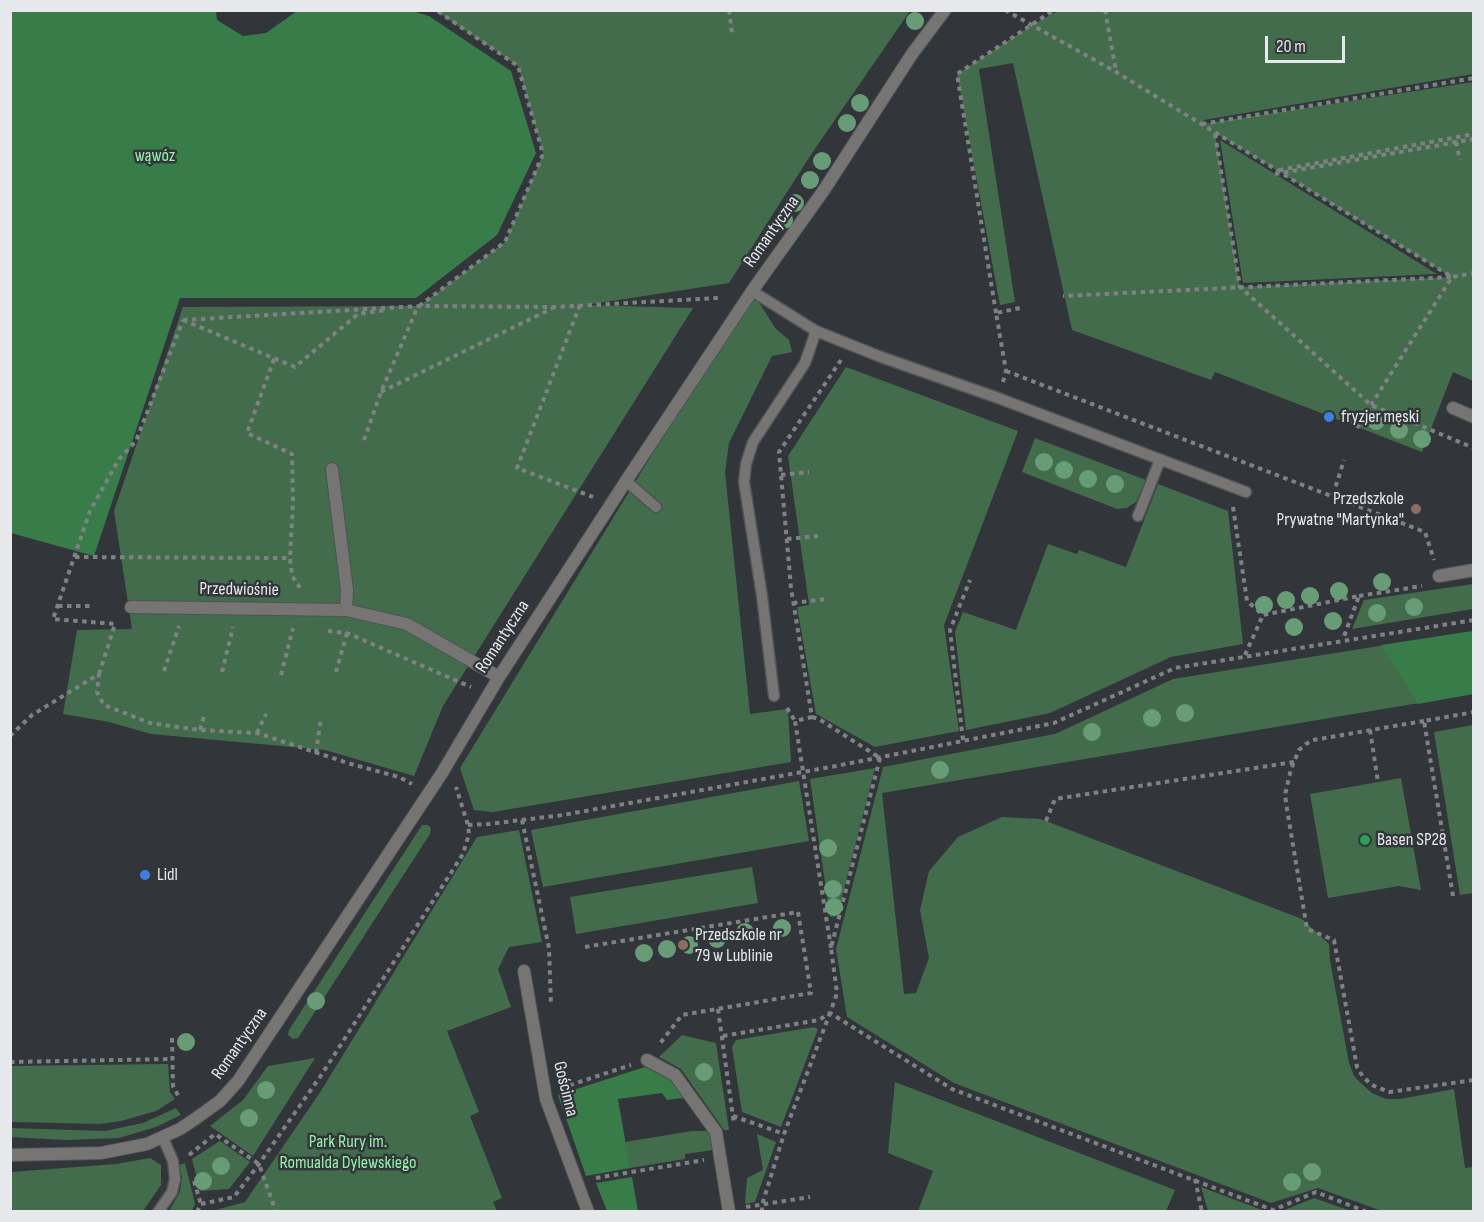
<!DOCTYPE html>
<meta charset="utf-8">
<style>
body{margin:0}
#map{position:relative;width:1484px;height:1222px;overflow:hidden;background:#32363a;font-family:"Sofia Sans Condensed",sans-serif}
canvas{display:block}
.frame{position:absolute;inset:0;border:12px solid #e6e8eb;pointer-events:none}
.scale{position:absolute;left:1265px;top:36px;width:80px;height:27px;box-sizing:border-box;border:3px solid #e6e8eb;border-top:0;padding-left:8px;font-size:18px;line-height:21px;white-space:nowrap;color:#e6e8eb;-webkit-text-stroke:4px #32363a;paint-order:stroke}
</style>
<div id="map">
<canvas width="1484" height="1222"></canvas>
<div class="frame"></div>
<div class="scale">20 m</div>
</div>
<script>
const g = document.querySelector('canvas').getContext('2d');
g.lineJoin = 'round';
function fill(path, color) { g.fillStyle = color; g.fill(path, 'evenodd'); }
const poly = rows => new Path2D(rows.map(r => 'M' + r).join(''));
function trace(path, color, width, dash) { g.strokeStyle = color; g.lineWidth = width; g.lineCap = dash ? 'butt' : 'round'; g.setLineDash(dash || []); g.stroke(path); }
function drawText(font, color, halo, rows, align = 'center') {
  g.font = font + ' "Sofia Sans Condensed",sans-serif'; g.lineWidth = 5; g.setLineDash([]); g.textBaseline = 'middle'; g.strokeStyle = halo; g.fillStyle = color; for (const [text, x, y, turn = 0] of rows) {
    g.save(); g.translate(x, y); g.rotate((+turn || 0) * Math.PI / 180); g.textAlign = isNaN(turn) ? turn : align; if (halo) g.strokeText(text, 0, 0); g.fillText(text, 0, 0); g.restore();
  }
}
const green = poly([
 [436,11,910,11,812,153,729,283,585,305,693,308,443,706,414,776,325,750,151,734,109,722,63,714,77,630,132,629,114,511,183,307,419,306,505,242,543,154,518,66],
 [1058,11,1473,11,1473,74,1204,120,1202,124,1473,82,1473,381,1453,372,1422,452,1215,372,1211,380,1072,330,1013,63,979,69,1015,302,1000,305,957,74,1032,25],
 [1215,133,1278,171,1451,277,1240,287],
 [1220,140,1275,174,1437,274,1243,283],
 [752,291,775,328,789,340,792,352,772,356,729,443,725,472,750,714,788,709,791,762,493,812,474,810,460,768],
 [846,367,1018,431,944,625,959,731,875,747,816,714,797,607,809,605,788,456],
 [1035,438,1146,480,1136,502,1127,508,1117,509,1022,472],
 [1158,484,1228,511,1243,644,1171,657,1050,713,966,730,955,632,963,612,1016,630,1048,544,1077,554,1079,550,1126,567],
 [1473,584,1473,609,1352,629,1364,600],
 [1473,631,1473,694,882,793,904,994,916,993,929,958,920,910,929,871,958,837,1002,817,1040,819,1046,821,1302,919,1329,944,1330,960,1349,1063,1354,1076,1361,1083,1372,1093,1386,1099,1400,1099,1454,1089,1465,1168,1473,1167,1473,1211,1382,1211,1318,1188,1271,1203,954,1083,847,1017,836,949,883,767,1055,734,1173,679],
 [1473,725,1473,893,1460,895,1434,732],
 [875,768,837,916,830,917,810,779],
 [1401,778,1421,890,1399,886,1328,898,1310,794],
 [799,781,809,841,543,887,531,830],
 [422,825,428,825,431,828,430,834,298,1038,293,1039,288,1035,289,1030],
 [519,830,542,942,509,947,498,969,511,1007,447,1031,479,1112,470,1116,502,1198,493,1202,497,1211,212,1211,245,1202,319,1094,477,837],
 [752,867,758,903,576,934,570,897],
 [814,1027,818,1029,781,1127,742,1112,732,1047,736,1040],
 [682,1035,716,1043,729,1130,724,1130,681,1069,659,1057],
 [315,1058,253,1156,210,1126,243,1100,268,1066],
 [168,1064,170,1092,175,1099,156,1111,121,1121,100,1124,11,1122,11,1066],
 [895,1082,1175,1190,1166,1211,918,1211,933,1171,888,1153],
 [176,1108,181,1115,156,1127,119,1138,65,1140,11,1137,11,1128,105,1131,143,1123],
 [692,1131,709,1131,713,1150,685,1154,685,1159,630,1168,625,1142],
 [757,1134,776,1142,755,1202,745,1204,747,1178,763,1170],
 [220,1141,250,1162,229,1189,200,1191,192,1159],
 [150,1158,161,1165,161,1185,143,1211,11,1211,11,1172,116,1164],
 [185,1163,195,1204,192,1211,169,1211,180,1192,182,1178,179,1165],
 [1201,1187,1262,1210,1260,1212,1208,1211],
 [1314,1198,1351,1211,1282,1211]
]);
const forest = poly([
 [10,11,216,11,217,20,243,36,266,33,297,11,412,11,429,16,511,71,536,153,497,235,416,298,180,298,94,556,11,533],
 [1473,631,1473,694,1418,704,1381,645],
 [645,1067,670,1080,684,1098,667,1100,662,1093,618,1099,630,1168,586,1176,558,1095],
 [632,1177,638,1211,607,1211,596,1183]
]);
const path = poly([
 [729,10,732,33],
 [1005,10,1116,72,1452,277,1063,296],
 [1105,10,1116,71],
 [1202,124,1474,78],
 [1215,134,1240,287,1371,405,1474,448],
 [1456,142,1460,160],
 [1279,170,1474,134],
 [1275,174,1474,139],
 [580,305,517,468,593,497],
 [419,306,505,242,543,154,518,66,436,10],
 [996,313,957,74,1054,10],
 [183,320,419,306,555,307,720,298],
 [183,320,295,367,358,314,387,310],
 [274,359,247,433,292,454,293,503,290,558],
 [1006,371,1425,532,1434,560],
 [1003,382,1006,371,996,313,1020,308],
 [381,392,555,307],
 [1357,428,1365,411,1371,405,1452,277,1474,273],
 [364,440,381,392,418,306],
 [781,475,809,472],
 [1333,495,1344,460],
 [1233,507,1247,601,1263,615,1359,596,1343,639],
 [787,539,818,536],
 [75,557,290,558,292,576,302,591],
 [1359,596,1422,586],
 [793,603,826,599],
 [58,606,90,606],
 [328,631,347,633,471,687],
 [1245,655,1263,615],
 [164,671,179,626],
 [222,672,233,627],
 [336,672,347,633],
 [99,674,115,624,53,619,90,511,119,459,136,441,183,320],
 [281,675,293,628],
 [787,708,795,721],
 [812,717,819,719,880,758],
 [1424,721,1313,740,1306,744,1299,750,1291,769,1285,795,1287,809,1307,929,1334,940,1357,1067,1363,1077,1372,1085,1389,1092,1474,1080],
 [200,730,205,713],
 [1370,730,1378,782],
 [257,733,266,714],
 [10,736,32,715,99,674,97,692,104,705,150,723,200,730,257,733,351,764,399,777,412,784],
 [963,740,950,630,970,580],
 [316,753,321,717],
 [880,758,831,948,837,993,830,1013,952,1089,1273,1210,1316,1192,1367,1212],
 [522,820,549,948,551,1005],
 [1046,821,1055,799,1294,762],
 [468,825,489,824,563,815,836,766,1054,723,1175,668,1474,620],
 [1453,896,1424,721,1474,712],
 [585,947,798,912,811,993,682,1015,658,1046],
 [831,948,795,721,812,717,791,588,779,452,841,360],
 [718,1009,734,1124],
 [723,1036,819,1020,829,1014],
 [172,1038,173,1086,180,1099],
 [10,1062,172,1059],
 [561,1088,631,1065],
 [733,1116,784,1134],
 [189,1155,215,1134,259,1164,276,1212],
 [596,1178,704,1160],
 [1195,1179,1202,1212],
 [194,1181,201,1204],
 [746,1207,810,1197],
 [197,1212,201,1204,234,1197,259,1164,322,1074,463,854,469,834,468,825,456,787],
 [762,1212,762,1205,784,1134,830,1013]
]);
const lane = poly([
 [752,291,816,331,881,357,998,398,1246,492],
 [626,481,656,507],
 [1138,516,1160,460],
 [774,696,762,596,744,482,746,464,753,442,805,363,816,331],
 [158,1212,172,1192,175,1179,173,1161,163,1138]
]);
const street = poly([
 [1453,408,1474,417],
 [332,469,347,590,346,610],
 [1439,576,1474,570],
 [131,607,346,610,407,624,499,677],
 [524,971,546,1099,588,1212],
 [647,1060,675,1075,716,1132,729,1212],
 [10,1155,101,1153,147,1144,180,1129,195,1119,220,1101,238,1081,442,773,499,677,626,481,752,291,824,190,912,54,945,10]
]);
const trees = [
 [915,21],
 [860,103],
 [847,123],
 [822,161],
 [810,180],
 [795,203],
 [784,220],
 [1376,421],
 [1399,430],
 [1422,439],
 [1044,462],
 [1064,470],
 [1088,479],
 [1115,484],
 [1382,582],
 [1339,591],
 [1310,596],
 [1286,600],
 [1264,605],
 [1414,607],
 [1377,613],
 [1333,621],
 [1294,627],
 [1185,713],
 [1152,718],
 [1092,732],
 [940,770],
 [828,848],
 [833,889],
 [834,907],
 [782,928],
 [745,932],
 [717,939],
 [689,945],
 [667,949],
 [644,953],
 [316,1001],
 [186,1042],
 [704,1072],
 [266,1090],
 [249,1118],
 [221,1166],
 [1312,1172],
 [203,1181],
 [1292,1182]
];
const markers = [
 [1329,417,6,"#3f7fe0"],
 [1416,509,6,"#8d6e63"],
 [1365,840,6,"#2e9e5b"],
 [145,875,6,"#3f7fe0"],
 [683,945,6,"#8d6e63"]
];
const parkNames = [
 ["wąwóz",155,156],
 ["Park Rury im.",348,1142],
 ["Romualda Dylewskiego",348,1163]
];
const streetNames = [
 ["Romantyczna",772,232,-55],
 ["Przedwiośnie",239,590,1],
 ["Romantyczna",503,637,-57],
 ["Romantyczna",240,1044,-55],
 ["Gościnna",565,1089,76]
];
const poiNames = [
 ["fryzjer męski",1341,417],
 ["Przedszkole",1404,499,"right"],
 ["Prywatne \"Martynka\"",1404,520,"right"],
 ["Basen SP28",1377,840],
 ["Lidl",157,875],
 ["Przedszkole nr",695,935],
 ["79 w Lublinie",695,956]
];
fill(green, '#426c4b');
fill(forest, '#387c4a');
trace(lane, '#4f5256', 13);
trace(street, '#4f5256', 14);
trace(path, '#7f8285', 4, [4.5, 4.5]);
trace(lane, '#777574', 10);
trace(street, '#777574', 12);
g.fillStyle = '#689c76';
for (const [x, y] of trees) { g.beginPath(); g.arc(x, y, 9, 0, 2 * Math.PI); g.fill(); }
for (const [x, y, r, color] of markers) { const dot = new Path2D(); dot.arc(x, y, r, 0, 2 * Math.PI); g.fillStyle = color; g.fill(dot); trace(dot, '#32363a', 2); }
drawText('18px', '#94f0a8', '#32363a', parkNames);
drawText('18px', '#e6e8eb', '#32363a', streetNames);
drawText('18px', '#e6e8eb', '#32363a', poiNames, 'left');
</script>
